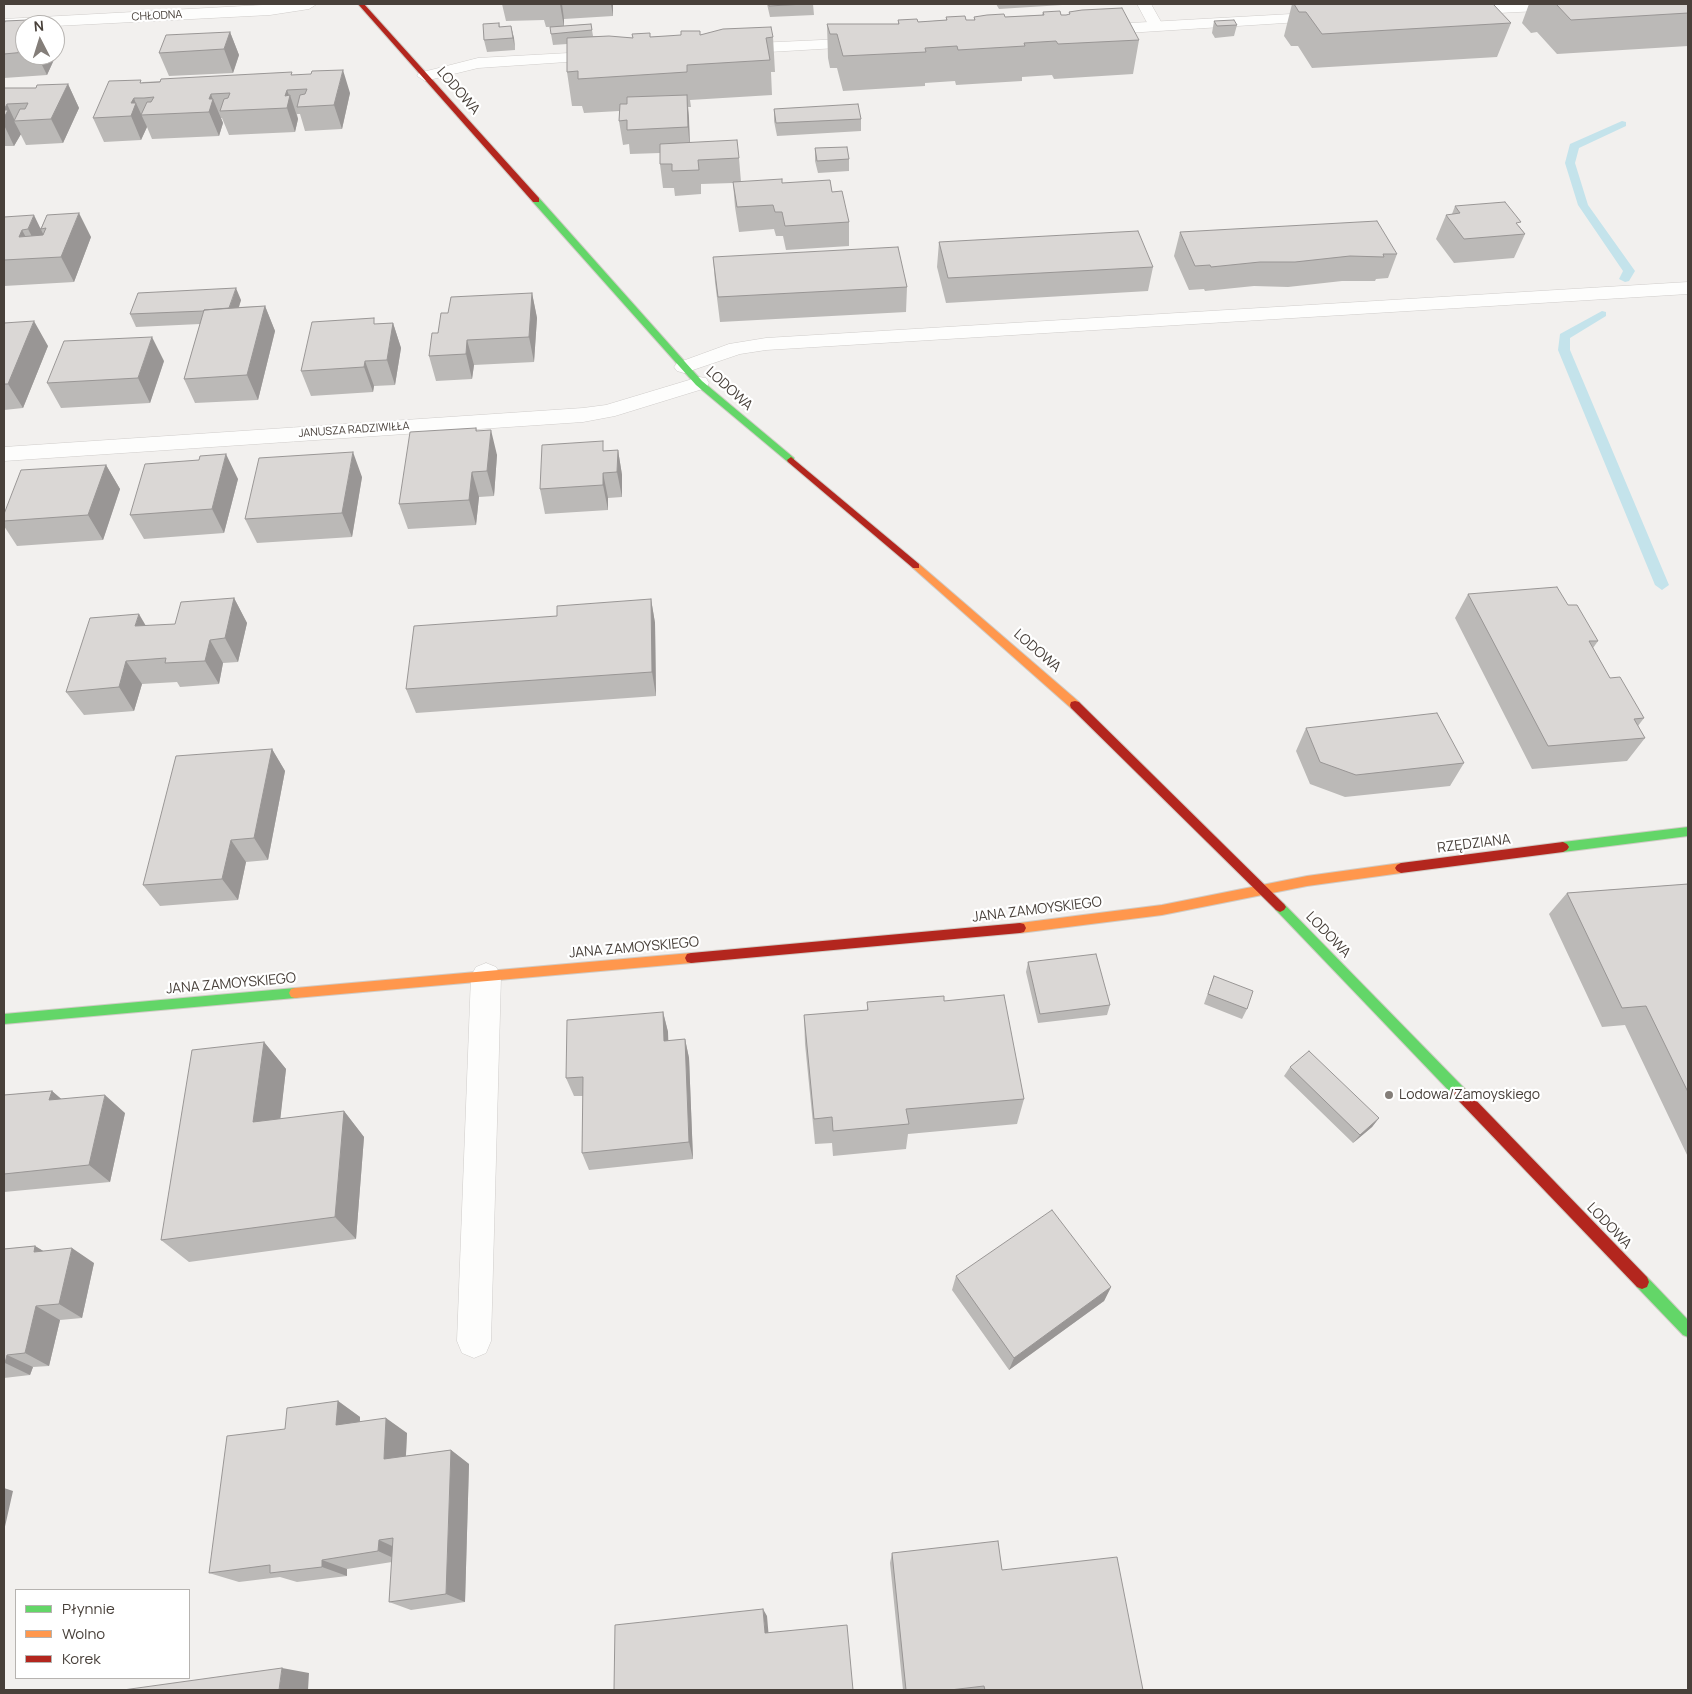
<!DOCTYPE html>
<meta charset="utf-8">
<style>
body{margin:0}
#map{position:relative;width:1692px;height:1694px;overflow:hidden;background:#f2f0ee;font-family:Manrope,sans-serif}
canvas{display:block}
.frame{position:absolute;inset:0;border:5px solid #48403a;pointer-events:none}
.legend{position:absolute;left:15px;top:1589px;width:175px;height:90px;box-sizing:border-box;background:#fff;border:1px solid #b6b3b0;margin:0;padding:6px 9px;list-style:none;font-size:15px;color:#48403a}
.legend li{display:flex;align-items:center;gap:10px;height:25px}
.legend b{width:25px;border:1px solid #b6b3b0}
.north{position:absolute;left:15px;top:15px;width:50px;height:50px;box-sizing:border-box;background:#fff;border:1px solid #b6b3b0;border-radius:50%;rotate:355deg;font-size:14px;font-weight:700;line-height:20px;text-align:center;color:#48403a}
.north::after{content:'';display:block;margin:auto;width:18px;height:22px;background:#847e79;clip-path:polygon(50% 0,100% 100%,50% 72%,0 100%)}
</style>
<div id="map">
<canvas width="1692" height="1694"></canvas>
<div class="frame"></div>
<ul class="legend">
<li><b style="height:6px;background:#63d668"></b>Płynnie</li>
<li><b style="height:6px;background:#ff974d"></b>Wolno</li>
<li><b style="height:6px;background:#b3261e"></b>Korek</li>
</ul>
<div class="north">N</div>
</div>
<script>
const g = document.querySelector('canvas').getContext('2d');
g.lineJoin = 'round';
const poly = rows => new Path2D(rows.map(r => 'M' + r).join(''));
function fill(path, color) { g.fillStyle = color; g.fill(path, 'evenodd'); }
function trace(path, color, width, dash) { g.strokeStyle = color; g.lineWidth = width; g.lineCap = dash ? 'butt' : 'round'; g.setLineDash(dash || []); g.stroke(path); }
function drawText(font, color, halo, rows, align = 'center') {
  g.font = font + ' Manrope,sans-serif'; g.lineWidth = 4.5; g.setLineDash([]); g.textBaseline = 'middle'; g.strokeStyle = halo; g.fillStyle = color; for (const [text, x, y, turn = 0] of rows) {
    g.save(); g.translate(x, y); g.rotate((+turn || 0) * Math.PI / 180); g.textAlign = isNaN(turn) ? turn : align; if (halo) g.strokeText(text, 0, 0); g.fillText(text, 0, 0); g.restore();
  }
}
const stream = poly([
 [1622,121,1626,122,1626,126,1579,148,1575,163,1588,205,1635,271,1629,281,1625,282,1619,279,1623,271,1578,205,1565,163,1570,144,1622,121],
 [1602,311,1606,312,1606,316,1570,338,1570,350,1669,585,1662,590,1655,585,1558,350,1560,334,1602,311]
]);
const lane = poly([
 [1493,4,1586,4,1578,9,1459,15,1451,10,1459,5,1493,4],
 [1327,12,1332,14,1335,17,1332,20,1095,35,1087,30,1095,25,1327,12],
 [865,38,871,40,873,43,871,46,735,54,727,49,735,44,865,38],
 [605,51,613,56,611,59,478,68,425,81,417,76,419,73,478,58,605,51],
 [1688,282,1688,294,766,350,740,354,684,373,677,371,674,367,677,363,729,344,766,338,1688,282],
 [486,963,496,967,501,976,491,1341,486,1353,474,1358,462,1353,457,1341,471,976,476,967,486,963]
]);
const street = poly([
 [281,4,317,4,309,9,270,15,55,26,25,25,25,28,4,29,4,19,281,4],
 [1137,4,1151,4,1164,27,1161,30,1151,30,1137,4],
 [699,377,706,378,709,383,706,388,615,416,583,422,4,461,4,447,583,408,606,405,699,377]
]);
const fast = poly([
 [533,198,539,198,702,381,794,458,794,462,788,462,696,385,533,202,533,198],
 [1688,827,1688,836,1563,852,1559,850,1557,847,1559,844,1563,842,1688,827],
 [1280,902,1284,904,1465,1089,1466,1093,1465,1097,1460,1099,1455,1097,1276,910,1274,907,1276,904,1280,902],
 [295,988,299,989,301,993,299,997,295,998,4,1024,4,1014,295,988],
 [1642,1275,1647,1277,1688,1320,1688,1337,1683,1335,1637,1287,1635,1282,1637,1277,1642,1275]
]);
const slow = poly([
 [916,563,919,564,1079,702,1080,705,1079,708,1071,708,913,568,911,566,916,563],
 [1401,863,1405,865,1407,868,1405,871,1401,873,1307,886,1162,915,1020,933,1016,932,1014,928,1016,924,1020,923,1162,905,1307,876,1401,863],
 [691,953,695,954,697,958,695,962,691,963,295,998,291,997,289,993,291,989,295,988,691,953]
]);
const jam = poly([
 [358,4,364,4,539,198,539,202,533,202,358,4],
 [791,457,919,564,919,568,913,568,788,462,787,460,791,457],
 [1075,701,1079,702,1284,904,1286,907,1284,910,1280,912,1276,910,1071,708,1070,705,1071,702,1075,701],
 [1563,842,1567,844,1569,847,1567,850,1563,852,1401,873,1397,871,1395,868,1397,865,1401,863,1563,842],
 [1020,923,1024,924,1026,928,1024,932,1020,933,691,963,687,962,685,958,687,954,691,953,1020,923],
 [1460,1087,1465,1089,1647,1277,1649,1282,1647,1287,1642,1289,1637,1287,1455,1097,1454,1093,1455,1089,1460,1087]
]);
const wall = poly([
 [502,4,613,4,613,16,564,19,564,26,591,24,593,36,633,38,650,37,700,35,773,37,775,72,771,72,772,95,690,100,691,107,688,107,690,142,739,158,741,182,782,183,832,192,849,222,849,246,786,250,783,236,776,236,774,229,739,232,735,207,733,183,701,184,701,194,675,196,674,188,663,188,660,164,660,153,630,154,629,144,623,145,619,121,619,111,584,113,582,106,572,106,567,72,567,44,553,45,551,34,552,27,546,27,544,20,506,21],
 [767,4,813,4,814,15,770,17],
 [996,4,1078,4,999,9],
 [1292,4,1493,4,1511,23,1497,57,1312,68,1298,46,1291,46,1284,36],
 [1529,4,1688,4,1688,46,1557,54,1537,32,1531,33,1522,23],
 [1043,12,1061,15,1069,15,1069,12,1139,40,1133,74,1054,79,1052,75,1022,77,1022,81,956,85,955,81,925,83,925,86,843,91,837,68,830,68,828,58,827,24,898,24,898,20,918,22,946,20,946,17,966,20,974,20,974,17,1005,17,1042,15],
 [1214,21,1237,25,1234,36,1215,38,1212,33],
 [499,23,500,27,514,38,515,50,487,52,484,40],
 [4,25,25,25,25,55,55,55,55,27,62,42,47,75,4,78],
 [230,32,239,55,233,73,169,76,159,53],
 [293,75,350,93,342,129,305,131,300,114,297,114,298,119,295,132,229,135,222,118,221,118,223,123,219,136,152,139,147,127,141,140,104,142,93,118,143,82],
 [68,84,79,108,63,143,26,145,18,129,21,134,14,146,4,146,4,88,36,88],
 [774,109,861,119,861,131,777,136,774,121],
 [815,148,849,159,849,171,818,173,815,161],
 [1455,206,1519,226,1525,234,1514,258,1454,263,1436,239,1446,215,1452,214],
 [47,215,91,237,74,282,4,286,4,217,41,228],
 [1180,232,1397,254,1388,278,1376,279,1375,281,1342,281,1288,287,1254,286,1205,291,1204,289,1189,290,1174,256],
 [939,242,1153,267,1148,291,946,303,937,267],
 [713,257,907,287,906,312,720,322,715,282],
 [532,293,537,318,534,362,474,365,472,379,436,381,429,356,438,333,448,313],
 [241,300,239,307,265,306,275,331,258,400,195,403,184,379,200,324,136,327,130,314],
 [4,323,48,346,23,408,4,410],
 [393,323,401,348,395,385,374,386,373,392,311,396,301,371,376,324],
 [164,361,150,403,61,408,47,383],
 [476,428,477,431,497,455,494,496,479,497,476,525,408,529,399,504],
 [618,450,622,475,622,497,608,498,608,510,545,514,540,489,605,451],
 [199,460,238,479,224,533,144,539,130,515],
 [106,465,120,489,103,540,17,546,4,526,4,514],
 [362,477,352,537,257,543,245,519],
 [1468,594,1568,605,1598,641,1593,648,1610,678,1644,718,1638,726,1645,738,1627,761,1532,769,1455,618],
 [234,598,247,623,238,662,223,663,219,684,180,687,177,682,142,684,134,711,84,715,66,692,146,626,175,624],
 [651,599,655,623,656,696,416,713,406,689,557,616],
 [1306,728,1464,763,1450,786,1345,797,1310,784,1296,751],
 [272,749,285,771,268,860,246,862,238,900,160,906,143,885],
 [1688,884,1688,1157,1625,1025,1602,1027,1549,914,1567,893],
 [1028,962,1110,1005,1107,1015,1038,1023,1026,972],
 [1214,976,1247,1009,1242,1019,1204,1004,1210,987],
 [944,1001,1024,1099,1017,1124,908,1134,906,1149,833,1156,832,1143,815,1144,805,1044,804,1015,867,1011,867,1002],
 [663,1012,668,1032,668,1041,685,1039,689,1058,693,1159,589,1170,582,1153,583,1096,574,1096,566,1078],
 [264,1042,286,1069,280,1119,344,1111,364,1137,356,1239,189,1262,161,1240],
 [1290,1067,1379,1118,1372,1127,1353,1143,1284,1076],
 [52,1091,61,1099,125,1113,110,1182,4,1192,4,1095],
 [35,1246,43,1251,94,1263,82,1318,60,1320,49,1366,33,1367,30,1375,4,1378,4,1249],
 [956,1276,1111,1287,1104,1301,1009,1370,952,1290],
 [338,1401,360,1417,360,1422,407,1433,406,1456,451,1450,469,1464,465,1602,411,1610,389,1602,392,1562,347,1569,347,1576,297,1582,280,1577,239,1582,209,1573,285,1429],
 [892,1553,1143,1690,903,1690,890,1563]
]);
const shadedWall = poly([
 [560,4,562,4,564,19,564,27],
 [611,4,613,4,613,16],
 [51,19,54,25,48,25],
 [511,26,514,38,515,50],
 [55,27,62,42,47,75,37,55,55,55],
 [230,32,239,55,233,73,224,49],
 [343,70,350,93,342,129,334,105],
 [68,84,79,108,63,143,51,119],
 [287,90,290,98,290,95,298,119,295,132,287,108,285,96],
 [211,94,213,100,213,99,223,123,219,136,209,112,209,99],
 [687,95,689,118,690,151,688,127],
 [134,98,136,104,136,103,147,127,141,140,131,116,131,103],
 [7,104,15,121,14,121,21,134,14,146,4,125,4,110],
 [79,213,91,237,74,282,61,257],
 [34,215,46,240,41,254,28,229],
 [22,230,35,254,19,237],
 [236,288,241,300,234,322,229,309],
 [532,293,537,318,534,362,529,337],
 [265,306,275,331,258,400,247,375],
 [34,321,48,346,23,408,8,384],
 [393,323,401,348,395,385,387,360],
 [152,337,164,361,150,403,138,378],
 [467,340,474,365,472,379,466,354],
 [365,361,374,386,373,392,364,367],
 [491,430,497,455,494,496,487,471],
 [618,450,622,475,622,497,617,472],
 [353,452,362,477,352,537,342,513],
 [226,454,238,479,224,533,212,509],
 [106,465,120,489,103,540,88,515],
 [472,472,479,497,476,525,469,500],
 [603,473,608,498,608,510,603,485],
 [234,598,247,623,238,662,225,638],
 [651,599,655,623,656,696,652,672],
 [139,614,153,638,135,626],
 [210,640,223,663,219,684,205,661],
 [126,661,142,684,134,711,119,687],
 [272,749,285,771,268,860,254,838],
 [231,840,246,862,238,900,222,879],
 [663,1012,668,1032,669,1060,664,1041],
 [685,1039,689,1058,693,1159,689,1142],
 [264,1042,286,1069,277,1148,253,1122],
 [52,1091,73,1109,49,1100],
 [105,1095,125,1113,110,1182,89,1165],
 [344,1111,364,1137,356,1239,335,1217],
 [1379,1118,1372,1127,1353,1143,1360,1135],
 [35,1246,58,1260,34,1252],
 [72,1248,94,1263,82,1318,59,1304],
 [1111,1287,1104,1301,1009,1370,1014,1358],
 [36,1306,60,1320,49,1366,25,1353],
 [7,1355,33,1367,30,1375,5,1363],
 [338,1401,360,1417,359,1440,336,1425],
 [386,1418,407,1433,405,1472,384,1459],
 [451,1450,469,1464,465,1602,446,1594],
 [4,1488,13,1491,4,1531],
 [379,1540,401,1550,400,1561,378,1551],
 [322,1560,347,1569,347,1576,322,1567],
 [763,1609,767,1616,769,1639,765,1633],
 [282,1668,309,1673,308,1690,279,1690]
]);
const building = poly([
 [769,4,805,4,769,6,769,4],
 [1294,4,1493,4,1511,23,1322,34,1306,12,1299,12,1294,4],
 [1556,4,1688,4,1688,13,1571,20,1556,4],
 [1122,8,1139,40,1058,44,1056,41,1024,43,1025,46,958,50,957,46,925,48,926,52,843,56,837,34,830,34,827,24,899,24,898,20,917,19,918,22,947,20,946,17,965,16,966,20,975,20,974,17,987,15,1004,14,1005,17,1044,15,1043,12,1060,11,1061,15,1066,15,1070,14,1069,12,1082,10,1122,8],
 [51,19,48,25,25,25,25,52,4,54,4,25,5,21,51,19],
 [1234,20,1237,25,1217,26,1214,21,1234,20],
 [499,23,499,27,511,26,513,38,484,40,483,24,499,23],
 [591,24,592,30,551,34,550,27,591,24],
 [771,27,773,37,766,38,770,60,687,65,687,72,578,79,578,71,567,72,567,38,609,36,633,38,632,34,650,33,650,37,666,36,681,35,681,31,700,31,700,35,704,34,723,29,771,27],
 [230,32,224,49,159,53,166,35,230,32],
 [343,70,334,105,297,107,300,95,305,94,307,89,287,90,285,96,290,95,287,108,220,111,224,99,228,98,230,93,211,94,209,99,213,99,209,112,141,115,147,102,151,102,154,97,144,98,134,98,131,103,136,103,131,116,93,118,109,81,141,80,140,83,160,82,161,79,292,72,291,75,311,74,312,71,343,70],
 [68,84,51,119,14,121,20,109,25,109,28,103,7,104,4,110,4,88,36,88,37,85,68,84],
 [687,95,688,127,627,130,627,120,619,121,620,104,627,104,627,97,687,95],
 [858,104,861,119,776,123,774,109,858,104],
 [4,110,8,110,4,118,4,110],
 [737,140,739,158,698,160,699,170,672,171,672,164,660,164,660,144,737,140],
 [847,147,849,159,817,161,815,148,847,147],
 [782,179,782,183,830,180,832,192,842,191,849,222,785,226,782,212,775,212,773,205,737,207,733,182,782,179],
 [1505,202,1521,222,1516,223,1525,234,1464,239,1446,215,1460,213,1455,206,1505,202],
 [79,213,61,257,4,260,4,217,34,215,28,229,22,230,19,237,43,235,46,228,41,229,47,215,79,213],
 [1377,221,1397,254,1383,254,1384,257,1350,256,1295,262,1260,262,1211,267,1210,265,1195,266,1180,232,1377,221],
 [1138,231,1153,267,948,278,939,242,1138,231],
 [898,247,907,287,718,297,713,257,898,247],
 [236,288,229,308,204,310,204,311,130,314,138,293,236,288],
 [532,293,529,337,467,340,466,354,429,356,432,333,438,333,441,313,448,313,451,297,532,293],
 [265,306,247,375,184,379,204,310,265,306],
 [374,318,374,324,393,323,387,360,365,361,364,367,301,371,312,322,374,318],
 [34,321,8,384,4,384,4,323,34,321],
 [152,337,138,378,47,383,64,341,152,337],
 [476,428,476,431,491,430,487,471,472,472,469,500,399,504,410,432,476,428],
 [603,441,603,451,618,450,617,472,603,473,603,485,540,489,542,445,603,441],
 [353,452,342,513,245,519,259,458,353,452],
 [226,454,212,509,130,515,145,464,199,460,200,456,226,454],
 [106,465,88,515,4,521,4,514,21,470,106,465],
 [1557,587,1568,605,1577,605,1598,641,1589,641,1610,678,1620,677,1644,718,1634,719,1645,738,1548,746,1468,594,1557,587],
 [234,598,225,638,210,640,205,661,165,663,166,658,126,661,119,687,66,692,90,618,139,614,135,626,175,624,181,602,234,598],
 [651,599,652,672,406,689,414,626,557,616,557,606,651,599],
 [1437,713,1464,763,1356,775,1320,762,1306,728,1437,713],
 [272,749,254,838,231,840,222,879,143,885,176,756,272,749],
 [1688,884,1688,1092,1646,1006,1622,1008,1567,893,1688,884],
 [1096,954,1110,1005,1040,1014,1028,962,1096,954],
 [1214,976,1253,991,1247,1009,1208,994,1214,976],
 [1004,995,1024,1099,906,1109,909,1124,833,1131,832,1117,814,1119,804,1015,868,1010,867,1002,944,996,944,1001,1004,995],
 [663,1012,664,1041,685,1039,689,1142,582,1153,583,1077,566,1078,567,1020,663,1012],
 [264,1042,253,1122,344,1111,335,1217,161,1240,192,1050,264,1042],
 [1309,1051,1379,1118,1360,1135,1290,1067,1309,1051],
 [52,1091,49,1100,105,1095,89,1165,4,1174,4,1095,52,1091],
 [1052,1210,1111,1287,1014,1358,956,1276,1052,1210],
 [35,1246,34,1252,72,1248,59,1304,36,1306,25,1353,7,1355,5,1363,4,1364,4,1249,35,1246],
 [338,1401,336,1425,386,1418,384,1459,451,1450,446,1594,389,1602,393,1538,379,1540,378,1551,322,1560,322,1567,270,1573,270,1565,209,1573,227,1436,285,1429,287,1408,338,1401],
 [998,1541,1002,1570,1117,1557,1143,1690,985,1690,984,1686,950,1690,906,1690,892,1553,998,1541],
 [763,1609,765,1633,847,1625,853,1690,614,1690,615,1625,763,1609],
 [282,1668,279,1690,123,1690,282,1668]
]);
const markers = [
 [1389,1095,5,"#847e79"]
];
const farStreetnames = [
 ["CHŁODNA",157,16,-3],
 ["JANUSZA RADZIWIŁŁA",354,430,-4]
];
const streetNames = [
 ["LODOWA",458,91,49],
 ["LODOWA",729,389,42],
 ["LODOWA",1037,651,41],
 ["RZĘDZIANA",1474,844,-7],
 ["JANA ZAMOYSKIEGO",1037,910,-7],
 ["LODOWA",1328,935,46],
 ["JANA ZAMOYSKIEGO",634,948,-5],
 ["JANA ZAMOYSKIEGO",231,984,-5],
 ["LODOWA",1609,1226,46]
];
const poiNames = [
 ["Lodowa/Zamoyskiego",1399,1095]
];
fill(stream, '#c4e3eb');
trace(lane, '#cfccca', 1);
trace(street, '#cfccca', 1);
trace(fast, '#d0ccc6', 2);
trace(slow, '#d0ccc6', 2);
trace(jam, '#d0ccc6', 2);
fill(lane, '#fdfdfc');
fill(street, '#fdfdfc');
fill(fast, '#63d668');
fill(slow, '#ff974d');
fill(jam, '#b3261e');
fill(wall, '#bbb9b7');
fill(shadedWall, '#999695');
fill(building, '#dad7d5');
trace(building, '#999695', 1);
for (const [x, y, r, color] of markers) { const dot = new Path2D(); dot.arc(x, y, r, 0, 2 * Math.PI); g.fillStyle = color; g.fill(dot); trace(dot, '#fff', 2); }
drawText('11px', '#48403a', '#fff', farStreetnames);
drawText('14px', '#48403a', '#fff', streetNames);
drawText('14px', '#48403a', '#fff', poiNames, 'left');
</script>
